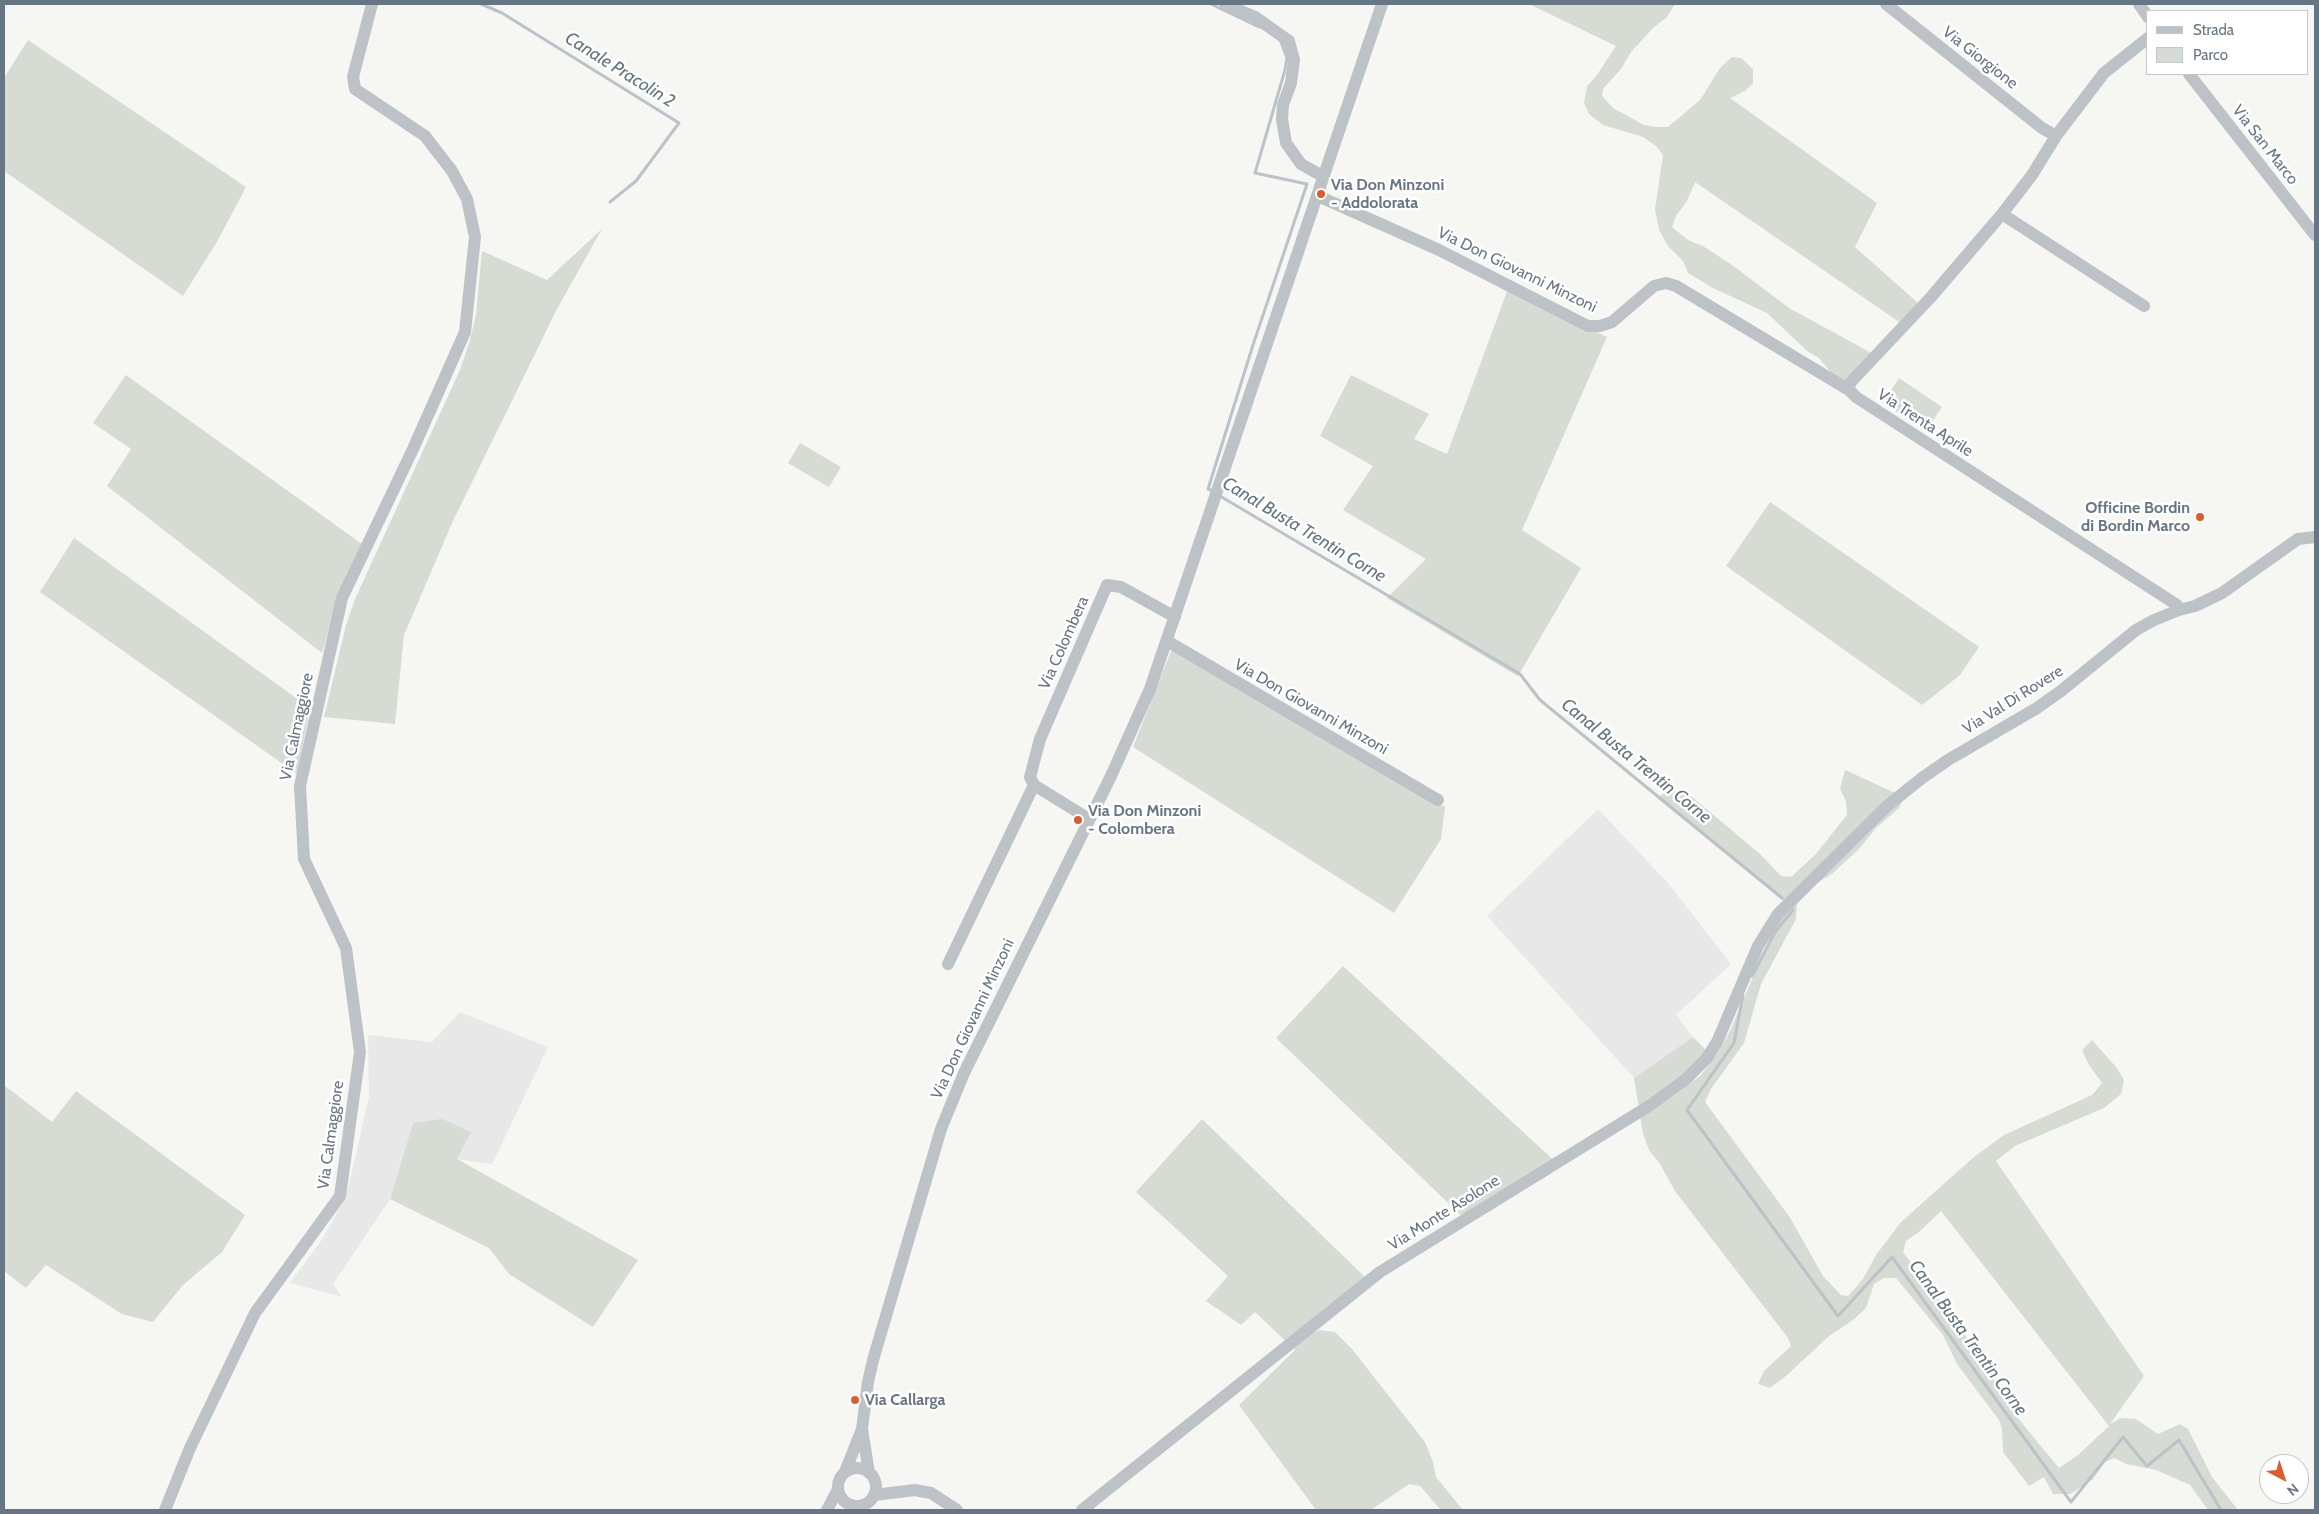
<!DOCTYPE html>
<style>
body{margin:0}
#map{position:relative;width:2319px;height:1514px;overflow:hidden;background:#f6f7f3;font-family:Cabin,sans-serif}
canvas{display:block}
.frame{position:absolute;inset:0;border:5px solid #677684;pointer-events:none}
.legend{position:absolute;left:2146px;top:10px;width:162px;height:65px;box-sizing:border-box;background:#fff;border:1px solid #c2c8ce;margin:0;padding:6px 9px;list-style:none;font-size:15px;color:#677684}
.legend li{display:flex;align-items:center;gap:10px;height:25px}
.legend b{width:25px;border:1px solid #c2c8ce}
.north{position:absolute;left:2259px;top:1454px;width:50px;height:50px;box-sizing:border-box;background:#fff;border:1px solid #c2c8ce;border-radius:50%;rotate:140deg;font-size:14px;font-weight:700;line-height:20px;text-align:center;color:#677684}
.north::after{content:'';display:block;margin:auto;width:18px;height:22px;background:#dd5c2d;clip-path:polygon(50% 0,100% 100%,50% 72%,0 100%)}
</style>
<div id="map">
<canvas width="2319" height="1514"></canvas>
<div class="frame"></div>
<ul class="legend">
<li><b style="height:6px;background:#bdc2c6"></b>Strada</li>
<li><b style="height:14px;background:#d6dbd3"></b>Parco</li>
</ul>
<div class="north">N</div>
</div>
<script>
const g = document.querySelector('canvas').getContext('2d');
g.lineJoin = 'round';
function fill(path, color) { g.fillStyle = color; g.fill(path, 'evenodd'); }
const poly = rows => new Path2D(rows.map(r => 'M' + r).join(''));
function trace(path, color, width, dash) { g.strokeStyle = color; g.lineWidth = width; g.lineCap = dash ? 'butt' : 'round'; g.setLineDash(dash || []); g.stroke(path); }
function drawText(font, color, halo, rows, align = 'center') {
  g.font = font + ' Cabin,sans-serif'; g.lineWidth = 5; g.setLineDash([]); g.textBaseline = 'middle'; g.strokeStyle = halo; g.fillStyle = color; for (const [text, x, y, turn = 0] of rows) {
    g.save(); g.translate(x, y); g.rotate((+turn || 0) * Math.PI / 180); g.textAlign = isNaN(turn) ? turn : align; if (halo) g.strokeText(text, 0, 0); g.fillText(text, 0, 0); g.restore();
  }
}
const built = poly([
 [1598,809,1668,883,1731,964,1676,1015,1693,1037,1634,1078,1487,916],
 [460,1012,548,1047,492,1164,457,1159,470,1132,413,1123,390,1199,333,1284,342,1297,290,1283,321,1241,335,1217,349,1185,369,1097,368,1035,432,1042]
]);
const green = poly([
 [1529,4,1675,4,1667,17,1653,28,1631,52,1621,69,1603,89,1602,96,1613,108,1644,125,1656,127,1668,127,1700,100,1720,68,1732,57,1741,58,1753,69,1753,83,1745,91,1730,98,1877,203,1855,247,1918,303,1902,324,1695,182,1687,201,1676,216,1672,227,1688,240,1703,246,1732,265,1789,308,1875,355,1843,387,1819,358,1807,351,1767,313,1713,288,1688,273,1683,261,1668,246,1659,230,1655,209,1663,155,1656,146,1643,137,1603,125,1589,114,1584,103,1587,86,1597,75,1616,46],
 [28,40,246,187,218,240,183,296,4,171,4,78],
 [602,229,557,309,452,523,404,635,395,724,324,717,346,625,355,599,460,370,470,340,476,314,482,251,547,280],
 [1508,289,1607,337,1522,530,1581,568,1518,676,1519,677,1387,598,1426,559,1343,510,1373,466,1320,436,1351,375,1429,414,1414,439,1447,454],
 [126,375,362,544,340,593,322,653,107,486,131,449,93,423],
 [1899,378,1942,407,1926,431,1883,403],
 [800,443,841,467,829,487,788,463],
 [1770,502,1979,647,1960,675,1922,705,1726,566],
 [74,538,310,708,297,774,40,592],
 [1171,651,1227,676,1445,807,1441,839,1394,913,1133,747],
 [1845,770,1904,797,1899,808,1876,828,1859,849,1832,874,1810,887,1797,901,1796,919,1761,984,1744,1043,1711,1089,1705,1102,1789,1216,1823,1276,1841,1295,1848,1296,1863,1279,1876,1255,1901,1222,1974,1157,2004,1135,2092,1095,2102,1083,2089,1065,2082,1050,2092,1040,2117,1068,2124,1080,2121,1094,2104,1108,2015,1146,1996,1161,2144,1376,2110,1424,2121,1418,2136,1419,2158,1434,2180,1424,2188,1429,2212,1477,2238,1510,2208,1510,2190,1485,2156,1470,2126,1464,2114,1458,2105,1462,2093,1479,2071,1494,2053,1494,2044,1477,2029,1486,2003,1452,2002,1429,1999,1420,1957,1364,1943,1335,1896,1278,1884,1278,1874,1284,1866,1308,1853,1320,1829,1336,1786,1376,1770,1388,1758,1384,1764,1371,1791,1346,1788,1338,1675,1191,1660,1164,1649,1150,1643,1134,1634,1078,1693,1037,1708,1052,1694,1067,1661,1092,1671,1098,1701,1075,1718,1053,1731,1029,1764,951,1780,921,1791,907,1657,798,1667,791,1685,791,1760,854,1781,876,1791,877,1815,855,1847,815,1846,801,1840,789],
 [1941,1211,2109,1426,2078,1455,2059,1468,2012,1411,1977,1351,1903,1252,1906,1241,1919,1232],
 [1343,966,1560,1166,1468,1222,1276,1038],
 [4,1085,52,1122,76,1091,245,1215,222,1252,183,1285,153,1322,122,1314,46,1265,26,1288,4,1271],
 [442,1119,471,1132,457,1159,638,1260,593,1327,509,1274,489,1248,390,1199,413,1123],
 [1202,1119,1369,1281,1307,1336,1319,1330,1335,1332,1352,1349,1425,1442,1433,1462,1436,1477,1463,1510,1441,1510,1420,1486,1409,1484,1371,1510,1316,1510,1239,1405,1295,1350,1255,1312,1241,1325,1206,1301,1228,1276,1136,1192]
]);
const stream = poly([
 [481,4,502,13,679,123,636,181,610,202],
 [1211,4,1259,27],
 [1213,491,1208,489,1253,345,1307,184,1255,173,1285,70,1287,58,1281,42],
 [1220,496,1520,674,1540,700,1782,898],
 [1752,976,1775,932,1793,910],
 [1743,995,1734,1043,1687,1110,1838,1316,1892,1257,2071,1502,2123,1437,2147,1466,2179,1440,2221,1510]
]);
const minor = poly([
 [1225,4,1255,17,1289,41,1294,60,1291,83,1283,105,1282,119,1286,143,1301,164,1324,177],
 [1886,4,2042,128,2056,136],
 [2139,4,2148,17],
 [2148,38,2104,73,2056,136,2032,175,2002,214,1931,297,1850,383,1849,390,1856,397,2177,605,2179,610],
 [2189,74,2315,235],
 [1318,196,1439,250,1588,326,1600,326,1612,322,1654,286,1666,283,1676,286,1849,390],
 [2002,214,2144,306],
 [1167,641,1438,800],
 [1089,819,1034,785,1030,777,1040,739,1107,585,1121,587,1175,617],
 [948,964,1034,785],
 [862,1429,869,1473],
 '838 1487a19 19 0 1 1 38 0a19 19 0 1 1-38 0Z',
 [845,1472,862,1429,868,1382,873,1360,941,1129,964,1073,1111,776,1150,689,1382,4],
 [874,1495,915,1490,931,1493,957,1510],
 [165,1510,190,1448,255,1313,340,1196,360,1052,346,948,304,859,300,786,342,598,413,449,465,332,475,237,467,199,452,171,425,136,355,89,353,77,372,4],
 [827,1510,837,1491],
 [1082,1510,1380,1272,1649,1106,1685,1080,1707,1058,1717,1042,1758,946,1778,914,1887,806,1922,778,1948,760,2037,708,2061,691,2136,630,2154,620,2179,610,2195,606,2222,593,2298,539,2315,537]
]);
const markers = [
 [1321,194,5,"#dd5c2d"],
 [2200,517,5,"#dd5c2d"],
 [1078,820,5,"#dd5c2d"],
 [855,1400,5,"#dd5c2d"]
];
const streetNames = [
 ["Via Giorgione",1980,58,38],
 ["Via San Marco",2265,145,52],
 ["Via Don Giovanni Minzoni",1517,270,26],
 ["Via Trenta Aprile",1925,423,33],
 ["Via Colombera",1064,643,-66],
 ["Via Val Di Rovere",2013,700,-32],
 ["Via Don Giovanni Minzoni",1311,707,30],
 ["Via Calmaggiore",297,727,-78],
 ["Via Don Giovanni Minzoni",973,1019,-65],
 ["Via Calmaggiore",331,1135,-82],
 ["Via Monte Asolone",1444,1213,-32]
];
const poiNames = [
 ["Via Don Minzoni",1331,185],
 ["- Addolorata",1331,203],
 ["Officine Bordin",2190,508,"right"],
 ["di Bordin Marco",2190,526,"right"],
 ["Via Don Minzoni",1088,811],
 ["- Colombera",1088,829],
 ["Via Callarga",865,1400]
];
const waterNames = [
 ["Canale Pracolin 2",620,70,32],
 ["Canal Busta Trentin Corne",1304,530,31],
 ["Canal Busta Trentin Corne",1636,761,39],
 ["Canal Busta Trentin Corne",1968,1338,54]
];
fill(built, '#e7e8e7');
fill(green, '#d6dbd3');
trace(stream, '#b9c3c8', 3);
trace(minor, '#bdc2c6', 12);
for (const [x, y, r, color] of markers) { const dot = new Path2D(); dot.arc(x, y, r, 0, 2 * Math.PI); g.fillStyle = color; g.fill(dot); trace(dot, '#fff', 2); }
drawText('16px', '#677684', '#fff', streetNames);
drawText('bold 16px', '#677684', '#fff', poiNames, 'left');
drawText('italic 18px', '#63777f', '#fff', waterNames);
</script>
